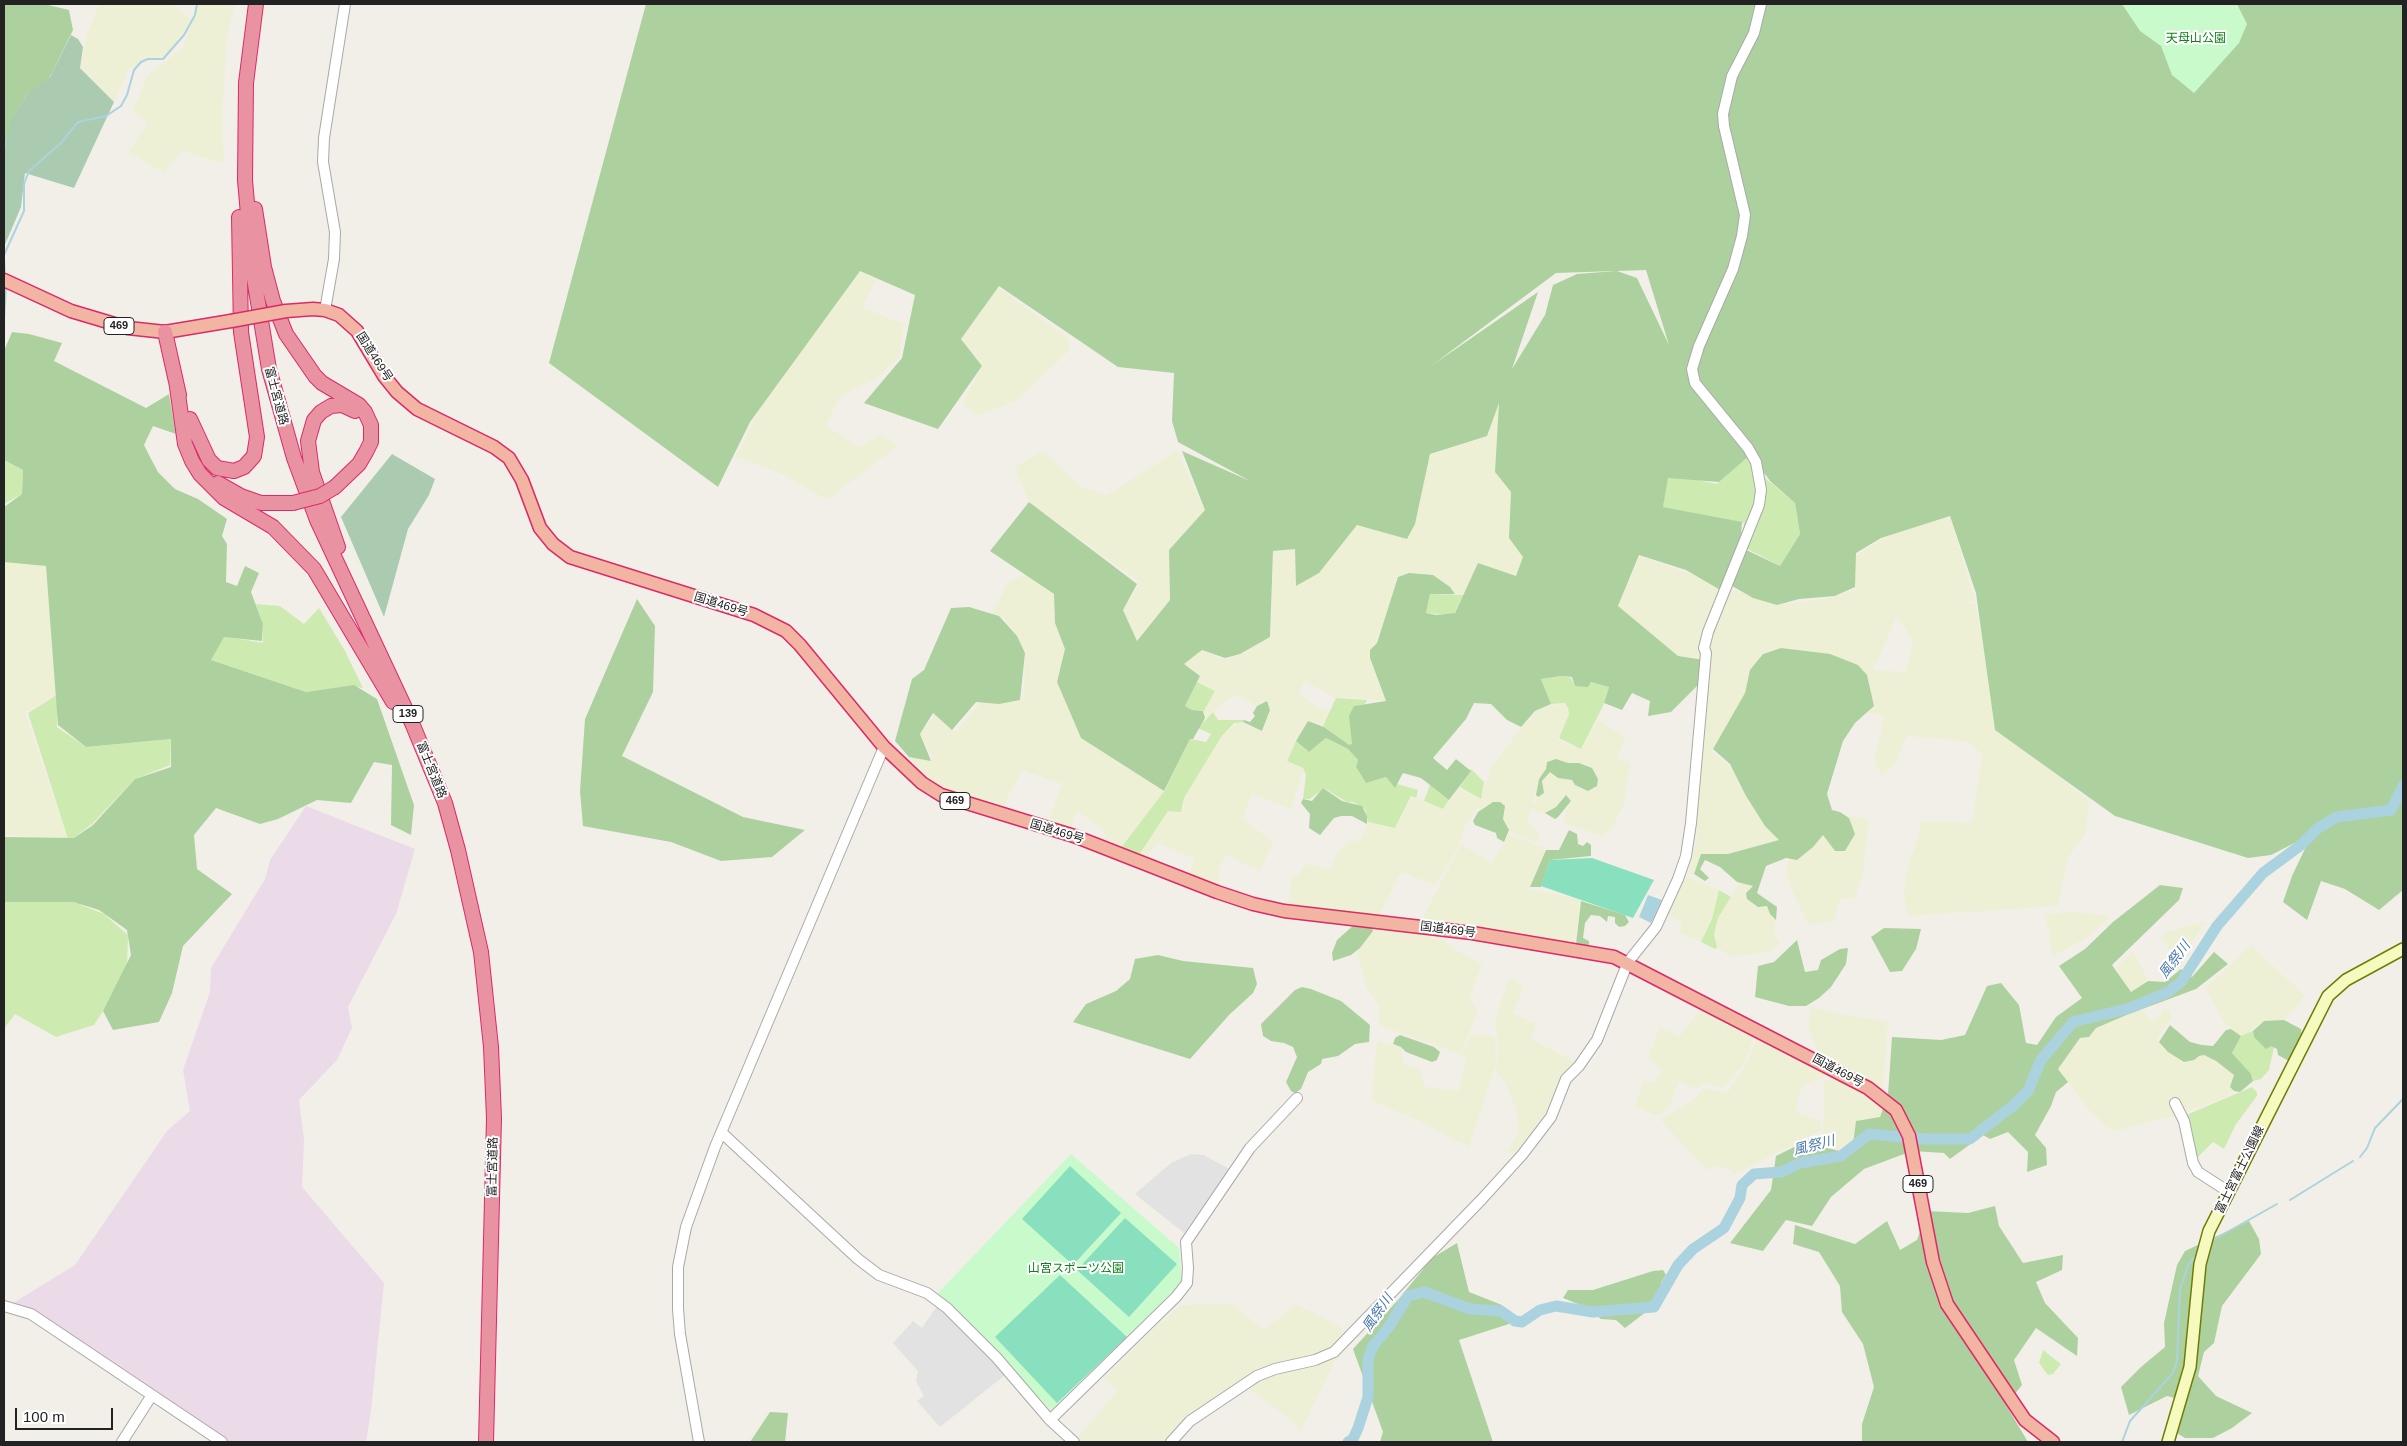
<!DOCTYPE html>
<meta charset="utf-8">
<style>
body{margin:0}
#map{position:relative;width:2407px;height:1446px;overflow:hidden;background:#f2efe9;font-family:Arial,sans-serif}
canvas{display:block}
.frame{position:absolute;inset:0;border:5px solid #222;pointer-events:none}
.scale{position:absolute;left:15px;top:1408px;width:98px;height:22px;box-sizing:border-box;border:2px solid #222;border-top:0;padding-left:6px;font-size:15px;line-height:18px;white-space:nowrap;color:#222;-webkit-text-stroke:4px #fff;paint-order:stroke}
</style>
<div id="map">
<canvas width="2407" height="1446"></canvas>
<div class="frame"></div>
<div class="scale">100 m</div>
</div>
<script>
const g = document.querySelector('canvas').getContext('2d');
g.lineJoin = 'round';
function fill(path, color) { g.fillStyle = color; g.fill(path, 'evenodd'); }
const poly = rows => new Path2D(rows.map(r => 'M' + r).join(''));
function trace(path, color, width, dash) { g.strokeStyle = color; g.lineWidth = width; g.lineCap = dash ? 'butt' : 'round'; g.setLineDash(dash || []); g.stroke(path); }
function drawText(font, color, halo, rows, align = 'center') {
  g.font = font + ' Arial,"Noto Sans JP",sans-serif'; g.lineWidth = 4; g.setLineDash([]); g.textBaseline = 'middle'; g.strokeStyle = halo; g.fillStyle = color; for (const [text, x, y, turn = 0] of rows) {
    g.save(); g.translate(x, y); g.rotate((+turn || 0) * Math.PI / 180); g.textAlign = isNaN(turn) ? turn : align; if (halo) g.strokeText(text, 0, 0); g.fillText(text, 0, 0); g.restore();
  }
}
const industrial = poly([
 [306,806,415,849,396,914,348,1007,352,1028,337,1060,299,1100,304,1139,302,1187,384,1283,371,1411,366,1442,227,1442,13,1303,75,1265,167,1131,190,1111,183,1070,210,992,211,968,265,879,270,860]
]);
const farmland = poly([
 [99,4,171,4,191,19,169,55,147,60,128,70,114,102,80,66,88,32],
 [198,4,235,4,227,37,222,120,224,163,182,151,164,173,128,152,148,123,132,111,138,99,146,77,183,47],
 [859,270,876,280,862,307,904,324,899,358,876,378,840,397,826,425,858,447,881,435,898,446,827,500,784,475,736,457,770,388],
 [996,286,1069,339,1069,351,1016,401,978,415,962,404,982,366,961,339],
 [1500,399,1495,472,1511,492,1509,538,1523,557,1516,577,1478,563,1462,598,1433,575,1397,577,1394,595,1370,657,1385,701,1346,697,1336,698,1304,681,1299,693,1314,705,1330,713,1322,725,1307,720,1286,761,1304,769,1291,809,1252,794,1243,819,1273,842,1260,871,1226,855,1219,868,1219,888,1188,875,1196,859,1158,843,1146,858,1139,855,1168,811,1177,812,1184,807,1184,798,1221,736,1238,722,1263,731,1270,710,1267,700,1257,706,1237,695,1226,701,1205,718,1204,711,1215,691,1197,682,1200,675,1183,664,1202,650,1225,660,1240,654,1271,637,1273,551,1295,549,1296,586,1319,573,1357,525,1415,524,1430,454,1487,436],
 [1043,451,1081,487,1107,495,1177,451,1205,510,1169,550,1170,600,1136,641,1123,610,1140,582,1029,502,1015,467],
 [1926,517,1951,518,1975,602,1957,599,1975,604,1990,675,2059,776,2090,803,2085,835,2068,857,2058,906,1909,916,1904,898,1906,875,1922,821,1972,823,1982,755,1969,742,1907,736,1894,766,1881,775,1874,760,1884,717,1867,712,1873,702,1864,671,1858,665,1781,648,1762,652,1743,697,1711,752,1732,768,1749,801,1779,840,1728,854,1702,854,1693,875,1688,872,1697,840,1696,810,1706,661,1678,657,1618,607,1640,556,1777,605,1795,603,1837,596,1855,589,1855,556,1885,537],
 [1897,616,1913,641,1906,672,1873,670],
 [4,561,46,565,57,695,25,713,68,839,4,835],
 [1027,574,1054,596,1055,623,1065,649,1057,682,1081,738,1164,791,1121,847,1107,840,1103,829,1077,811,1069,830,1049,819,1062,784,1022,770,1001,811,943,788,919,770,909,757,934,758,920,734,935,715,955,732,980,703,992,703,1024,697,1025,653,1005,618,992,614,1007,583],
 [1566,704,1569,714,1557,740,1581,749,1598,719,1625,738,1617,758,1630,762,1624,804,1613,827,1603,836,1563,823,1566,810,1571,801,1562,798,1556,807,1544,814,1531,809,1527,822,1541,834,1535,843,1509,831,1503,819,1505,806,1486,805,1478,810,1479,805,1464,828,1456,851,1435,885,1401,872,1379,916,1288,907,1292,876,1298,875,1305,864,1330,869,1338,851,1348,842,1360,840,1368,823,1395,828,1412,797,1443,809,1459,788,1481,800,1490,769,1520,729,1537,711,1552,705],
 [1557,759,1568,763,1579,762,1592,768,1597,786,1588,791,1580,789,1571,781,1550,772,1546,774,1542,782,1543,793,1538,797,1532,807,1538,779,1545,770,1547,761],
 [1851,816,1869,820,1863,873,1855,897,1839,900,1835,921,1808,925,1789,883,1786,868,1789,859,1796,860,1823,835,1835,851,1855,834,1849,818],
 [1509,834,1546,849,1529,889,1580,899,1575,945,1421,921,1461,844,1492,863],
 [1685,876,1719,890,1713,914,1701,941,1679,933,1682,922,1668,915],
 [1740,883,1753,886,1746,893,1747,899,1767,906,1770,914,1776,921,1774,934,1780,943,1773,951,1731,957,1717,947,1714,934,1717,920],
 [2073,912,2111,916,2087,938,2052,956,2050,935,2044,914],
 [2206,921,2190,946,2182,965,2179,967,2161,937,2164,933],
 [1376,926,1437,935,1454,949,1482,964,1470,997,1478,1013,1460,1054,1379,1025,1379,1006,1367,989,1357,952],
 [2251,945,2305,996,2284,1020,2264,1021,2249,1033,2241,1036,2225,1025,2206,988],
 [2133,951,2148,979,2131,993,2116,968],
 [1509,977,1524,987,1513,1013,1537,1024,1531,1039,1578,1063,1566,1079,1548,1110,1514,1155,1508,1151,1519,1129,1516,1109,1505,1082,1496,1072,1498,1046,1495,1021],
 [1811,1007,1849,1016,1888,1021,1883,1089,1819,1054,1808,1028],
 [1702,1008,1756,1031,1744,1063,1723,1088,1704,1083,1697,1089,1679,1081,1670,1106,1657,1116,1634,1107,1644,1081,1653,1083,1662,1069,1648,1058,1660,1027,1679,1037],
 [2164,1008,2169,1010,2172,1017,2157,1039,2160,1043,2204,1055,2215,1061,2234,1075,2231,1088,2234,1091,2226,1097,2181,1114,2115,1131,2108,1128,2087,1108,2058,1069,2080,1038,2089,1038,2096,1028,2141,1009,2152,1021,2157,1019],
 [1471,1035,1495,1036,1496,1064,1469,1147,1419,1121,1371,1100,1377,1041,1401,1047,1403,1063,1420,1070,1425,1087,1458,1091,1467,1058,1460,1056],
 [1759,1035,1831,1074,1802,1087,1797,1100,1796,1112,1820,1121,1821,1131,1733,1175,1730,1169,1718,1166,1707,1170,1660,1120,1696,1098,1703,1088,1727,1093,1745,1066],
 [1840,1077,1884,1106,1880,1117,1856,1121,1853,1144,1844,1150,1823,1146,1824,1081],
 [1233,1304,1264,1330,1296,1304,1341,1327,1345,1341,1299,1434,1296,1424,1247,1387,1188,1416,1163,1442,1074,1442,1118,1390,1104,1379,1158,1325,1182,1305]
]);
const grass = poly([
 [1751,453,1766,479,1795,503,1800,534,1780,566,1742,546,1744,523,1663,507,1667,474,1717,484],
 [4,460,23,470,22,494,4,504],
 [1430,594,1463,595,1454,614,1439,614,1426,613],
 [256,604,280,606,304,624,319,608,345,651,363,688,351,686,306,692,211,660,222,636,263,643,263,624],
 [1562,676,1571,678,1575,686,1591,682,1609,687,1603,706,1581,749,1559,738,1569,714,1568,708,1565,703,1551,704,1541,679],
 [1197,682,1215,691,1204,711,1192,710,1185,706],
 [57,695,57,727,86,747,171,739,170,765,135,779,93,823,74,838,68,839,28,713],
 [1336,698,1367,700,1365,704,1354,706,1352,744,1349,746,1323,726],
 [1213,712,1218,720,1245,720,1243,722,1234,723,1221,737,1184,798,1181,812,1168,811,1139,855,1120,849,1165,790,1190,739,1206,742,1211,734,1198,728],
 [1326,738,1348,749,1358,760,1356,767,1366,783,1386,777,1395,787,1397,784,1418,790,1416,798,1411,796,1395,828,1368,822,1365,809,1353,802,1347,802,1324,788,1310,799,1303,799,1306,775,1303,768,1287,761,1296,741,1309,752],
 [1471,769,1484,782,1481,799,1460,787],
 [1430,785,1449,800,1443,809,1424,801],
 [1719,890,1731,897,1718,918,1714,934,1717,947,1715,949,1701,942,1712,919],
 [4,901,73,902,104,914,128,935,127,966,103,1011,94,1025,56,1037,15,1014,4,1029],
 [2253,1031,2254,1037,2274,1047,2269,1070,2261,1079,2253,1081,2252,1076,2232,1053,2241,1036],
 [2252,1087,2257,1092,2257,1096,2236,1124,2224,1149,2213,1142,2193,1162,2184,1116],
 [2043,1350,2061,1364,2053,1374,2048,1375,2039,1363]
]);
const forest = poly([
 [4,4,44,4,69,10,73,30,52,73,46,82,28,93,14,116,4,148],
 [646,4,2403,4,2403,890,2379,910,2345,889,2321,881,2307,920,2283,902,2292,876,2312,834,2271,855,2248,858,2115,816,1995,730,1976,593,1950,516,1881,538,1856,553,1855,587,1835,596,1799,599,1777,605,1753,598,1727,583,1742,548,1780,566,1800,534,1795,503,1771,482,1750,455,1719,482,1668,478,1663,507,1742,522,1740,549,1722,591,1686,570,1639,555,1618,606,1678,656,1704,660,1703,680,1671,712,1648,716,1650,701,1632,693,1622,710,1604,703,1609,687,1591,682,1588,687,1575,686,1572,677,1561,676,1541,679,1551,704,1535,711,1521,727,1507,720,1491,704,1474,703,1466,719,1433,758,1447,770,1456,759,1471,771,1449,800,1421,778,1403,773,1395,788,1386,777,1366,783,1356,767,1358,760,1348,749,1326,738,1309,752,1296,741,1308,721,1324,727,1349,745,1352,744,1349,716,1354,706,1386,701,1370,658,1370,650,1377,643,1398,577,1409,573,1433,575,1450,587,1455,594,1430,594,1426,613,1436,615,1455,613,1478,563,1516,576,1523,557,1509,538,1511,492,1495,472,1499,403,1487,436,1430,454,1415,524,1407,539,1357,525,1319,573,1296,586,1295,549,1273,551,1270,637,1240,654,1225,658,1202,650,1184,664,1200,676,1185,706,1192,710,1203,711,1205,718,1193,739,1190,739,1164,791,1081,738,1057,682,1065,649,1055,623,1054,594,990,551,1029,502,1137,584,1123,610,1137,641,1170,600,1169,550,1205,510,1182,451,1250,481,1178,442,1172,421,1174,373,1118,367,999,286,961,339,982,366,938,429,864,403,902,358,915,295,860,271,750,422,718,487,549,363],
 [1646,270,1669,345,1637,278,1617,271],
 [1616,271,1577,274,1553,285,1545,315,1512,369,1538,292,1431,366,1556,273],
 [12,332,29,334,62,343,54,361,146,408,169,394,176,434,153,426,144,445,150,457,158,472,175,489,198,499,227,519,222,536,227,544,226,582,237,586,245,566,259,573,251,592,263,624,262,641,224,637,211,660,306,692,354,685,377,699,414,805,411,835,391,825,392,765,374,762,351,803,317,800,278,819,260,824,216,808,194,835,197,869,232,894,183,946,172,993,159,1022,113,1030,103,1011,131,955,127,930,99,910,73,902,4,902,4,837,74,838,93,825,135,779,171,767,171,739,86,747,58,725,46,566,4,562,4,507,22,494,23,470,4,460,4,351],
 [637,599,655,626,653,692,622,756,743,817,805,830,772,857,721,861,671,842,583,826,580,791,585,719],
 [969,607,999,616,1017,636,1025,653,1020,700,999,704,976,702,952,730,933,713,920,734,931,761,909,757,895,741,912,679,924,670,951,608],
 [1781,648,1830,654,1858,665,1867,675,1874,706,1855,723,1843,741,1827,794,1832,810,1840,812,1849,818,1855,834,1845,851,1835,851,1823,835,1813,847,1797,860,1786,858,1766,866,1757,893,1777,907,1776,920,1770,914,1767,906,1758,907,1747,899,1746,893,1753,886,1737,882,1720,867,1705,860,1700,869,1709,878,1705,881,1694,874,1701,854,1728,854,1779,840,1765,826,1746,796,1730,764,1713,749,1745,693,1750,670,1763,654],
 [1267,701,1270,710,1262,731,1243,722,1244,720,1250,722,1255,716,1253,713,1257,706],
 [1556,759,1568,763,1579,763,1592,768,1598,779,1597,786,1588,791,1575,785,1572,780,1558,778,1550,772,1542,781,1544,793,1538,797,1536,795,1539,779,1546,769,1547,762],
 [1323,788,1342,801,1362,806,1367,816,1367,824,1352,816,1341,816,1334,818,1320,835,1309,828,1310,814,1301,803,1303,799,1312,801],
 [1566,795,1571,801,1558,817,1555,819,1545,813,1556,807],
 [1493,802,1500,802,1505,806,1503,819,1509,830,1504,842,1497,838,1496,833,1475,825,1473,821,1478,812],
 [1569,830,1577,834,1578,844,1583,846,1587,842,1591,845,1591,856,1550,860,1541,887,1530,887,1546,850,1559,850],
 [2160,885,2183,888,2179,900,2112,965,2131,992,2148,981,2165,982,2181,969,2192,977,2214,952,2228,964,2196,989,2129,1014,2096,1028,2089,1037,2080,1038,2058,1069,2068,1082,2056,1092,2051,1106,2035,1135,2046,1148,2047,1165,2027,1172,2028,1152,2008,1132,1990,1139,1983,1135,1950,1159,1944,1153,1912,1151,1864,1169,1831,1197,1812,1226,1786,1220,1763,1251,1730,1243,1771,1190,1776,1156,1810,1139,1815,1145,1844,1152,1853,1144,1856,1121,1880,1117,1888,1095,1892,1037,1941,1040,1965,1035,1987,986,2001,983,2019,1005,2026,1043,2037,1045,2056,1017,2082,998,2059,966,2085,949,2113,922],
 [1581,901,1625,915,1629,922,1625,926,1619,927,1615,923,1615,917,1608,916,1607,922,1600,916,1591,915,1585,923,1583,938,1589,941,1589,947,1576,944],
 [1355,924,1371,926,1373,931,1360,948,1351,955,1333,961,1332,953,1337,940],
 [1884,928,1921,929,1916,949,1902,971,1890,972,1871,937],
 [1797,940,1805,972,1818,970,1821,960,1840,949,1848,948,1846,964,1831,987,1819,998,1806,1006,1789,1006,1755,997,1758,966,1774,962],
 [1158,955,1183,961,1253,968,1257,984,1253,993,1229,1015,1190,1059,1073,1022,1086,1004,1116,991,1130,979,1135,959],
 [1302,987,1311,989,1341,1001,1370,1025,1369,1042,1355,1044,1338,1056,1322,1059,1321,1064,1308,1072,1301,1089,1295,1093,1291,1091,1286,1082,1297,1057,1293,1047,1284,1043,1271,1041,1263,1036,1261,1024,1295,990],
 [2284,1020,2301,1029,2302,1036,2293,1058,2289,1061,2278,1055,2277,1049,2271,1046,2266,1049,2254,1037,2253,1031,2264,1021],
 [2170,1025,2190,1042,2202,1045,2213,1046,2226,1030,2231,1029,2241,1036,2232,1053,2251,1074,2253,1081,2240,1092,2234,1091,2230,1087,2234,1075,2216,1061,2204,1055,2199,1056,2194,1060,2184,1062,2168,1052,2159,1042],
 [1400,1035,1434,1047,1440,1052,1437,1060,1432,1062,1406,1052,1401,1047,1393,1044,1395,1038],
 [1995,1206,1999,1226,2023,1263,2063,1255,2062,1270,2036,1282,2045,1303,2078,1338,2077,1356,2036,1328,2014,1360,2022,1385,2006,1405,2028,1442,1862,1442,1862,1424,1874,1387,1863,1344,1842,1312,1840,1286,1819,1252,1793,1244,1795,1225,1855,1244,1887,1221,1900,1250,1917,1240,1927,1211,1968,1213],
 [2249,1221,2259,1239,2261,1254,2222,1306,2214,1343,2204,1352,2198,1376,2216,1396,2252,1413,2232,1428,2213,1438,2185,1438,2177,1433,2186,1401,2167,1396,2129,1415,2121,1387,2141,1367,2165,1347,2164,1323,2177,1265,2185,1251],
 [1457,1243,1469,1292,1502,1305,1509,1324,1459,1340,1493,1442,1380,1442,1383,1432,1353,1349,1398,1300,1432,1258],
 [1663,1270,1666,1275,1661,1283,1663,1299,1625,1328,1616,1320,1601,1319,1583,1306,1563,1298,1568,1290,1593,1290,1653,1271],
 [770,1412,788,1413,785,1442,746,1442,750,1442]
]);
const cemetery = poly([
 [71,35,78,39,83,47,80,68,114,102,74,188,25,173,21,207,4,247,4,151,10,122,28,93,50,77],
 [392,454,435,479,429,495,408,529,384,617,341,517]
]);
const park = poly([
 [2122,4,2237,4,2247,24,2239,43,2194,93,2172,75,2161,46,2140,31],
 [1071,1154,1179,1248,1182,1283,1051,1410,938,1293]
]);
const pitch = poly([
 [1592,858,1654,880,1633,918,1541,886,1550,860],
 [1070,1166,1121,1213,1073,1265,1022,1219],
 [1125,1218,1177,1264,1129,1317,1077,1270],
 [1060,1275,1127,1337,1057,1403,995,1337]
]);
const parking = poly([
 [1191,1154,1204,1155,1229,1169,1184,1233,1135,1194,1171,1163],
 [937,1306,976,1342,1005,1375,940,1427,917,1401,924,1396,916,1381,918,1371,893,1343,913,1321,922,1328]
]);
const water = poly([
 [1648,895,1662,900,1651,923,1639,917]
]);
const stream = poly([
 [4,255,24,211,24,184,29,171,61,143,78,122,106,116,121,106,127,95,134,70,141,62,148,59,163,59,184,35,195,15,197,4],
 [4,259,5,277],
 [4,320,6,286],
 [2360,1157,2367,1148,2375,1128,2403,1099],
 [2290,1200,2353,1161],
 [2213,1240,2277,1204],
 [2122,1442,2130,1421,2173,1373,2177,1361,2180,1289,2188,1265,2197,1255]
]);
const river = poly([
 [1348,1442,1353,1439,1358,1428,1368,1397,1368,1359,1373,1346,1388,1328,1408,1296,1424,1292,1470,1309,1501,1311,1515,1321,1522,1322,1540,1310,1556,1306,1593,1312,1654,1307,1678,1265,1693,1249,1724,1228,1740,1198,1742,1185,1754,1174,1781,1172,1800,1163,1841,1156,1869,1134,1924,1139,1970,1139,2014,1105,2028,1091,2041,1060,2073,1022,2130,1008,2168,992,2181,982,2217,926,2263,873,2301,845,2318,828,2337,817,2391,810,2403,786]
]);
const tertiary = poly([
 [325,310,334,259,335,232,323,162,324,138,345,4],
 [2175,1103,2184,1121,2193,1163,2198,1172,2229,1192],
 [722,1133,858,1259,879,1275,927,1293,947,1308,996,1357,1050,1420,1074,1442],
 [4,1306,31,1314,222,1442],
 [1050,1420,1176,1297,1187,1283,1188,1268,1186,1242,1250,1148,1297,1098],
 [122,1442,152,1395],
 [699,1442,680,1334,678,1309,678,1267,686,1227,715,1147,884,747],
 [1171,1442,1190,1421,1257,1376,1275,1369,1315,1360,1334,1352,1482,1199,1522,1155,1551,1117,1566,1079,1579,1066,1597,1040,1628,962,1656,927,1678,879,1686,856,1691,823,1706,653,1704,648,1708,632,1759,505,1761,490,1756,462,1748,448,1695,383,1692,369,1699,346,1733,269,1742,236,1745,215,1724,126,1723,114,1732,76,1754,33,1761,4]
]);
const secondary = poly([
 [2168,1442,2190,1367,2200,1264,2209,1231,2328,996,2346,980,2403,949]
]);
const trunk = poly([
 [4,280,71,311,128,328,165,332,231,321],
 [286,311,313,309,325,310,339,315,357,331,384,376,397,392,417,409,494,447,509,458,522,480,540,528,553,544,570,557,754,615,786,631,800,645,884,747,922,783,941,795,1074,836,1217,892,1253,904,1284,911,1472,933,1614,957,1868,1088,1896,1110,1909,1136,1933,1262,1947,1304,2025,1420,2053,1442]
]);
const motorway = poly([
 [256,4,246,83,245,180,253,272,269,369,294,458,317,520,412,723,445,803,458,850,481,952,491,1047,494,1118,486,1442],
 [255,209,264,267,273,301,286,334,315,376,322,383,359,405,365,412,371,425,371,442,366,452,359,464,335,487],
 [165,332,179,395],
 [177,387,185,444,192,461,200,474,224,498,273,527,314,569,393,702],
 [190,419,209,460,217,468,234,471,244,467,254,456,257,437,241,332,239,217],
 [218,483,241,496,261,503,293,503],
 [338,547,312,472,308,441,314,420,321,412,331,406,342,405,355,411]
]);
const trunkBridge = poly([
 [231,321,286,311]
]);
const motorwayBridge = poly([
 [293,503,320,496,335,487]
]);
const shields = [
 [119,326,30],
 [408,714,30],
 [955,801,30],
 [1918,1184,30]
];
const shieldNames = [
 ["469",119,326],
 ["139",408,714],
 ["469",955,801],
 ["469",1918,1184]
];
const parkNames = [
 ["天母山公園",2196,39],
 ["山宮スポーツ公園",1076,1269]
];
const streetNames = [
 ["国道469号",374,357,57],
 ["富士宮道路",276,396,75],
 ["国道469号",721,605,17],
 ["富士宮道路",431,770,68],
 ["国道469号",1057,832,17],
 ["国道469号",1448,930,7],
 ["国道469号",1838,1071,28],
 ["富士宮道路",493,1167,-89],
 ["富士宮富士公園線",2240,1170,-64]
];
const waterNames = [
 ["風祭川",2175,960,-53],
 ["風祭川",1814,1146,-14],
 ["風祭川",1378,1313,-55]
];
fill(industrial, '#ebdbe8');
fill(farmland, '#eef0d5');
fill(grass, '#cdebb0');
fill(forest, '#add19e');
fill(cemetery, '#aacbaf');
fill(park, '#c8facc');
fill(pitch, '#88e0be');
fill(parking, '#e2e2e2');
fill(water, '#aad3df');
trace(stream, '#aad3df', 2);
trace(river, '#aad3df', 11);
trace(tertiary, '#a9a9a9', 12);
trace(secondary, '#707d05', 14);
trace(trunk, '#dc2a67', 15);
trace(motorway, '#dc2a67', 16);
trace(tertiary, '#fff', 10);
trace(secondary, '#f7fabf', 11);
trace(trunk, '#f2b4a3', 12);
trace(motorway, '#e892a2', 14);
trace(trunkBridge, '#dc2a67', 15, []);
trace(motorwayBridge, '#dc2a67', 16, []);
trace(trunkBridge, '#f2b4a3', 12);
trace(motorwayBridge, '#e892a2', 14);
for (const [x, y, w] of shields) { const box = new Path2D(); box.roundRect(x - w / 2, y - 8.5, w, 17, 4); g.fillStyle = '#fff'; g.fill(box); trace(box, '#222', 1); }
drawText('bold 11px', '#222', null, shieldNames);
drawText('12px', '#0c8416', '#fff', parkNames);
drawText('12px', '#222', '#fff', streetNames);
drawText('italic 14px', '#4a7aab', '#fff', waterNames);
</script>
